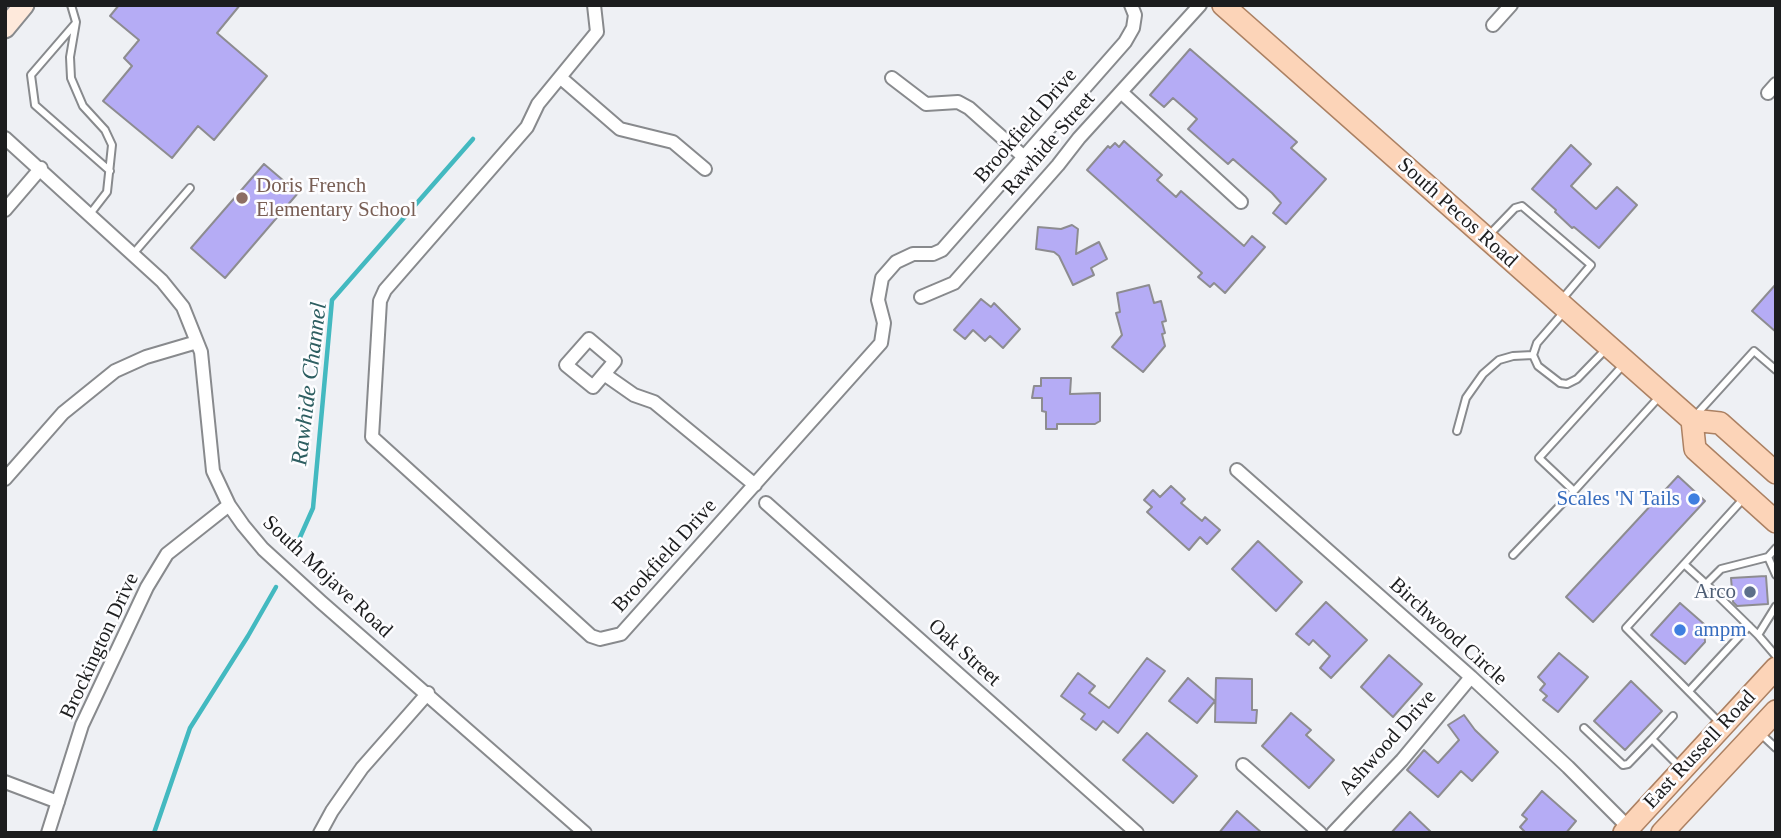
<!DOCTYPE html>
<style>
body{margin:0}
#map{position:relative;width:1781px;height:838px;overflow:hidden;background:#eef0f4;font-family:"Times New Roman",serif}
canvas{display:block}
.frame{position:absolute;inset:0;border:7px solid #1c1d1e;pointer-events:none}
</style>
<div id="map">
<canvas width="1781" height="838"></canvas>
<div class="frame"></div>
</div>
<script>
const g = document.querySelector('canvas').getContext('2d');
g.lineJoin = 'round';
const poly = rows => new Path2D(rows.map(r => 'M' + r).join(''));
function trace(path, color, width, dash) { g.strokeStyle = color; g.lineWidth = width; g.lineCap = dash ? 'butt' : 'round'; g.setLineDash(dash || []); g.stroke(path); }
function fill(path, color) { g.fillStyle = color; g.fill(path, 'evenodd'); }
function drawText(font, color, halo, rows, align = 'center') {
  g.font = font + ' "Times New Roman",serif'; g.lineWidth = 5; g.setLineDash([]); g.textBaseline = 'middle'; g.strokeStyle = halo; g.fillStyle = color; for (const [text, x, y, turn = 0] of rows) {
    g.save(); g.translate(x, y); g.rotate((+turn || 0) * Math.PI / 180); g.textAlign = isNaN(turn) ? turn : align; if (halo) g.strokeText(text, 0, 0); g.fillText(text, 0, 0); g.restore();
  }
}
const stream = poly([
 [293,553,313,508,332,300,473,139],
 [154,833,190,728,248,636,276,587]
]);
const building = poly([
 [119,5,240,5,217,33,267,76,214,140,198,126,172,158,103,101,132,66,124,58,139,40,110,16,119,5],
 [1190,49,1297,142,1291,148,1326,179,1286,224,1273,213,1281,203,1272,193,1233,159,1228,164,1188,129,1197,119,1173,98,1164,107,1150,95,1190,49],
 [1124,141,1162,175,1157,180,1176,197,1181,191,1244,246,1252,236,1265,247,1225,293,1214,283,1210,287,1198,277,1202,273,1087,170,1108,146,1110,148,1115,143,1119,147,1124,141],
 [1571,145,1591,164,1571,186,1596,209,1617,187,1637,205,1599,248,1574,227,1572,228,1555,212,1556,210,1532,189,1571,145],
 [264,164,298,193,225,278,191,248,264,164],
 [1072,225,1078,229,1076,254,1099,242,1107,259,1091,268,1094,275,1073,285,1059,256,1054,252,1036,249,1038,227,1061,229,1072,225],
 [1776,284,1776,332,1752,311,1776,284],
 [1149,285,1154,303,1161,301,1166,321,1162,322,1165,333,1162,334,1165,346,1143,372,1112,347,1122,335,1116,313,1120,312,1117,293,1149,285],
 [981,299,991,307,994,303,1020,329,1003,348,990,336,985,341,973,330,965,339,954,330,981,299],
 [1041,378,1071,378,1070,394,1100,393,1100,421,1095,424,1057,424,1057,429,1046,429,1046,412,1042,411,1042,398,1032,398,1034,386,1041,386,1041,378],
 [1678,476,1705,501,1593,622,1566,597,1678,476],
 [1171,486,1185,499,1181,503,1202,521,1205,517,1220,530,1207,544,1200,537,1189,550,1147,512,1152,507,1144,500,1153,490,1160,497,1171,486],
 [1258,541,1302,582,1276,611,1232,569,1258,541],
 [1766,576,1768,604,1737,606,1733,602,1731,578,1766,576],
 [1326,602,1367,640,1331,678,1320,668,1330,656,1313,640,1309,645,1296,634,1326,602],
 [1680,603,1704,624,1705,642,1685,664,1651,635,1680,603],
 [1559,653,1588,677,1558,712,1543,700,1547,696,1540,690,1545,684,1538,677,1559,653],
 [1389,655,1422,684,1393,717,1361,687,1389,655],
 [1147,658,1165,671,1118,733,1103,721,1096,730,1081,719,1085,714,1061,696,1078,673,1095,686,1089,693,1109,708,1147,658],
 [1188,678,1215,701,1197,723,1169,701,1188,678],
 [1216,678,1252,679,1252,710,1257,710,1256,723,1215,722,1216,678],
 [1631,681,1662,711,1625,750,1594,721,1631,681],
 [1291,713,1311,730,1306,735,1334,760,1309,788,1262,746,1291,713],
 [1464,715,1475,730,1498,752,1472,781,1461,771,1438,797,1407,770,1424,750,1438,763,1459,740,1448,725,1464,715],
 [1147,733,1197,776,1173,803,1123,760,1147,733],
 [1542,791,1576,821,1566,833,1526,833,1520,827,1527,819,1522,815,1542,791],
 [1237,811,1262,833,1219,833,1237,811],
 [1410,812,1432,833,1391,833,1410,812]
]);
const service = poly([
 [71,5,76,22,70,57,71,78,83,106,105,130,112,145,107,192,90,214],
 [75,24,31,75,35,105,110,171],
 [1490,234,1515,208,1522,206,1591,265,1563,298],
 [133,254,190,188],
 [1563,313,1537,343,1533,355,1538,366,1560,383,1567,384,1577,379,1607,348],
 [1625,363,1539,458,1574,491,1660,396],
 [1695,416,1754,351,1776,370],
 [1457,431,1466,398,1483,374,1499,360,1513,356,1533,355],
 [1776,548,1768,557,1776,575],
 [1513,555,1574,491],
 [1684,564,1706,584],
 [1776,606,1758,635,1776,656],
 [1758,635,1706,584,1721,569,1768,557],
 [1689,691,1749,626],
 [1673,716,1652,739,1681,768],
 [1721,724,1626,628,1744,498],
 [1584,728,1623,765,1628,764,1652,739],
 [1761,734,1776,748]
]);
const minor = poly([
 [594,5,597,32,538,104,527,127,385,290,380,301,372,437,591,636,600,639,621,634,881,343,884,323,878,300,882,278,896,262,913,254,933,254,942,250,1125,42,1133,28,1135,15,1131,5],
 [1493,25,1511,5],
 [561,78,620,129,673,142,705,169],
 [892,78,926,104,958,102,969,108,1024,157],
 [1121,92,1241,202],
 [1768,93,1776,84],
 [5,138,162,281,183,307,201,352,213,471,229,505,243,525,263,549,321,602,585,833],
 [5,210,41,168],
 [921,297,954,283,1058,165,1079,138,1200,5],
 [589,339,615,361,593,387,566,365,589,339],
 [604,374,634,395,654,402,755,485],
 [1237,470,1471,677,1568,767,1629,828],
 [5,479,63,413,115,371,146,357,197,342],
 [766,503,1137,833],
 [1243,765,1320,833],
 [5,782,58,802],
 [48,833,82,725,147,587,167,554,229,505],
 [320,833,332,811,362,768,428,693],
 [1333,833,1402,760,1471,677]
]);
const secondary = poly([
 [5,28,24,5]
]);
const primary = poly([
 [1223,5,1692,420,1720,423,1776,473],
 [1692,420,1695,449,1776,522],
 [1624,833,1776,668],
 [1662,833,1776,711]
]);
const markers = [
 [242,198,7,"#8d6e63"],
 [1694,499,7,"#3f7fe0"],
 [1750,592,7,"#5c6f8a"],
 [1680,630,7,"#3f7fe0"]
];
const streetNames = [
 ["Brookfield Drive",1026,126,-49],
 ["Rawhide Street",1049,144,-49],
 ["South Pecos Road",1457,213,42],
 ["Brookfield Drive",665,556,-48],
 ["South Mojave Road",327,577,43],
 ["Birchwood Circle",1448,632,42],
 ["Brockington Drive",100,646,-65],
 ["Oak Street",964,653,42],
 ["Ashwood Drive",1388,743,-48],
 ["East Russell Road",1700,750,-47]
];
const educationNames = [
 ["Doris French",256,186],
 ["Elementary School",256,210]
];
const shopNames = [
 ["Scales 'N Tails",1680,499],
 ["ampm",1694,630,"left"]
];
const serviceNames = [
 ["Arco",1736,592]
];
const waterNames = [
 ["Rawhide Channel",310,384,-83]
];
trace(stream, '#43b9c0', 4.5);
fill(building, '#b5acf5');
trace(building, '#8d8c90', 2);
trace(service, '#888a8d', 10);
trace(minor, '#888a8d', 16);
trace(secondary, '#888a8d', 23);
trace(primary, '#ac8163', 24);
trace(service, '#fff', 6);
trace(minor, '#fff', 12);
trace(secondary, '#fee9db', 19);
trace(primary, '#fcd4b8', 21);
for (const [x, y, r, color] of markers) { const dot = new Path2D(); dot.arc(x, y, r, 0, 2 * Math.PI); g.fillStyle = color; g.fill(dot); trace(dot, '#fdfdff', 2.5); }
drawText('21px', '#1c1d1e', '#fdfdff', streetNames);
drawText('21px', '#785e54', '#fdfdff', educationNames, 'left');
drawText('21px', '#366cbe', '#fdfdff', shopNames, 'right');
drawText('21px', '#4e5e75', '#fdfdff', serviceNames, 'right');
drawText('italic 23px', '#2d5e61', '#fdfdff', waterNames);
</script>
